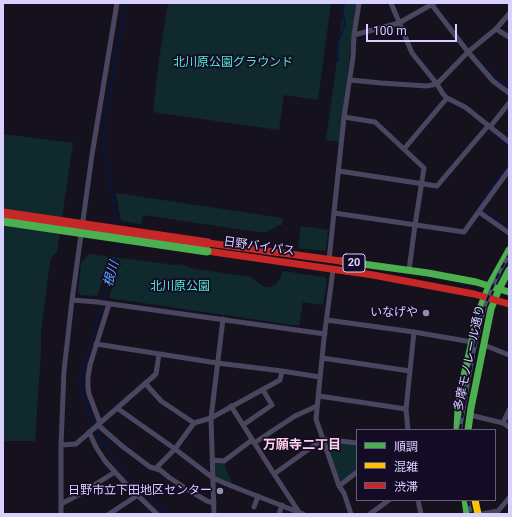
<!DOCTYPE html>
<meta charset="utf-8">
<style>
body{margin:0}
#map{position:relative;width:512px;height:517px;overflow:hidden;background:#15121e;font-family:Roboto,"Noto Sans JP",sans-serif}
canvas{display:block}
.frame{position:absolute;inset:0;border:4px solid #dad0ff;pointer-events:none}
.legend{position:absolute;left:356px;top:429px;width:140px;height:72px;box-sizing:border-box;background:#130c24;border:1px solid #635a7c;margin:0;padding:5px 7px;list-style:none;font-size:12px;color:#dad0ff}
.legend li{display:flex;align-items:center;gap:8px;height:20px}
.legend b{width:20px;border:1px solid #635a7c}
.scale{position:absolute;left:366px;top:24px;width:91px;height:18px;box-sizing:border-box;border:2px solid #dad0ff;border-top:0;padding-left:5px;font-size:12px;line-height:14px;white-space:nowrap;color:#dad0ff;-webkit-text-stroke:3px #130c24;paint-order:stroke}
</style>
<div id="map">
<canvas width="512" height="517"></canvas>
<div class="frame"></div>
<ul class="legend">
<li><b style="height:5px;background:#4caf50"></b>順調</li>
<li><b style="height:5px;background:#ffc107"></b>混雑</li>
<li><b style="height:5px;background:#c62828"></b>渋滞</li>
</ul>
<div class="scale">100 m</div>
</div>
<script>
const g = document.querySelector('canvas').getContext('2d');
g.lineJoin = 'round';
function fill(path, color) { g.fillStyle = color; g.fill(path, 'evenodd'); }
const poly = rows => new Path2D(rows.map(r => 'M' + r).join(''));
function trace(path, color, width, dash) { g.strokeStyle = color; g.lineWidth = width; g.lineCap = dash ? 'butt' : 'round'; g.setLineDash(dash || []); g.stroke(path); }
function drawText(font, color, halo, rows, align = 'center') {
  g.font = font + ' Roboto,"Noto Sans JP",sans-serif'; g.lineWidth = 3.5; g.setLineDash([]); g.textBaseline = 'middle'; g.strokeStyle = halo; g.fillStyle = color; for (const [text, x, y, turn = 0] of rows) {
    g.save(); g.translate(x, y); g.rotate((+turn || 0) * Math.PI / 180); g.textAlign = isNaN(turn) ? turn : align; if (halo) g.strokeText(text, 0, 0); g.fillText(text, 0, 0); g.restore();
  }
}
const green = poly([
 [168,3,331,3,318,100,284,95,279,130,153,112,159,59],
 [344,3,356,3,339,142,326,140,335,75],
 [3,134,73,143,57,252,51,258,49,269,41,333,41,352,35,441,3,441],
 [116,193,283,218,282,225,278,225,270,230,266,232,258,232,143,215,141,224,121,221],
 [301,226,328,230,326,249,324,251,298,248],
 [89,254,175,265,180,264,194,269,245,276,251,277,261,285,265,287,270,287,276,284,280,279,283,271,324,277,327,279,323,305,303,302,299,326,109,298,120,260,110,259,97,296,80,295,78,292,81,263],
 [323,439,357,443,357,472,339,486],
 [212,460,224,461,227,472,232,483,229,485,213,478]
]);
const stream = poly([
 [438,3,437,4,437,7,440,12],
 [338,61,337,47,338,42,345,24,343,13,343,7,345,3],
 [480,62,496,79,509,88],
 [489,131,509,146],
 [478,207,509,163],
 [484,212,509,229],
 [117,227,112,189,104,155,104,128,126,3],
 [118,242,118,253,86,356,79,383,88,412,99,437,125,474,168,514]
]);
const street = poly([
 [391,3,412,53,437,84,443,94,447,98,465,107,509,142],
 [432,5,468,52,493,81,509,93],
 [496,29,509,37],
 [354,35,399,23,434,3],
 [350,80,381,83,427,86,437,84,468,52,496,29,509,14],
 [344,117,375,122,424,168,415,225,409,270],
 [490,127,509,103],
 [404,149,447,98],
 [339,171,437,186,488,126],
 [479,212,509,233],
 [334,213,464,232,509,170],
 [329,260,344,117,353,57,354,35,359,3],
 [333,270,324,338,316,419,339,486,344,493,351,514],
 [72,300,97,302,175,313,325,334],
 [327,320,414,332,472,342],
 [96,344,217,363,282,371,320,377],
 [484,345,509,355],
 [322,358,410,371],
 [145,383,161,401,194,423,211,418,280,380,282,371],
 [319,396,406,409],
 [231,406,274,474,299,512],
 [117,408,175,449,213,478,229,485,303,514],
 [470,415,503,423,509,427],
 [100,423,89,394,88,388,88,377,90,365,109,304],
 [503,423,509,410],
 [98,425,122,446,150,467,160,470,170,478,190,491,207,501,214,503],
 [243,425,272,405,263,390],
 [408,430,406,409,414,332],
 [89,432,96,447,105,461,126,484,157,514],
 [254,443,295,416,317,406],
 [61,445,76,444,156,374,159,354],
 [212,460,224,461,252,440],
 [156,468,175,449,194,423],
 [274,474,323,439,357,443],
 [339,486,357,472],
 [418,500,421,514],
 [61,504,80,494,115,472],
 [254,507,258,496],
 [61,514,61,445,64,371,72,300,92,155,117,3],
 [109,514,138,495],
 [214,514,211,418,223,319],
 [279,514,282,505],
 [370,514,389,500],
 [482,514,498,511,509,498]
]);
const fast = poly([
 [341,261,428,273,476,282,509,292],
 [457,430,458,409,463,380,479,311,489,286,509,250],
 [468,430,471,408,491,309,499,289,509,270],
 [465,500,467,514]
]);
const slow = poly([
 [475,500,478,514]
]);
const jam = poly([
 [208,243,341,261],
 [207,251,373,275,474,294,509,304]
]);
const rail = poly([
 [460,430,474,351,485,306,491,290,500,271,509,255],
 [468,500,471,514]
]);
const fastBridge = poly([
 [3,221,207,251]
]);
const jamBridge = poly([
 [3,213,208,243]
]);
const markers = [
 [426,313,4,"#958eb0"],
 [220,491,4,"#958eb0"]
];
const shields = [
 [354,263,22]
];
const shieldNames = [
 ["20",354,263]
];
const parkNames = [
 ["北川原公園グラウンド",233,63],
 ["北川原公園",180,287]
];
const streetNames = [
 ["日野バイパス",259,247,8],
 ["多摩モノレール通り",470,358,-78]
];
const poiNames = [
 ["いなげや",418,313],
 ["日野市立下田地区センター",212,491]
];
const waterNames = [
 ["根川",112,274,-74]
];
const neighbourhoodNames = [
 ["万願寺二丁目",302,446]
];
fill(green, '#10292d');
trace(stream, '#071641', 2);
trace(street, '#4a4660', 5);
trace(fast, '#4caf50', 7);
trace(slow, '#ffc107', 7);
trace(jam, '#c62828', 7);
trace(rail, '#43546a', 3.5);
trace(rail, '#130c24', 2, [6]);
trace(fastBridge, '#4caf50', 9);
trace(jamBridge, '#c62828', 9);
for (const [x, y, r, color] of markers) { const dot = new Path2D(); dot.arc(x, y, r, 0, 2 * Math.PI); g.fillStyle = color; g.fill(dot); trace(dot, '#130c24', 1.5); }
for (const [x, y, w] of shields) { const box = new Path2D(); box.roundRect(x - w / 2, y - 9, w, 18, 3); g.fillStyle = '#130c24'; g.fill(box); trace(box, '#dad0ff', 1); }
drawText('bold 11px', '#dad0ff', null, shieldNames);
drawText('12px', '#53e8d1', '#130c24', parkNames);
drawText('12px', '#dad0ff', '#130c24', streetNames);
drawText('12px', '#dad0ff', '#130c24', poiNames, 'right');
drawText('italic 13px', '#5ea5ff', '#130c24', waterNames);
drawText('bold 13px', '#ffd2ea', '#130c24', neighbourhoodNames);
</script>
